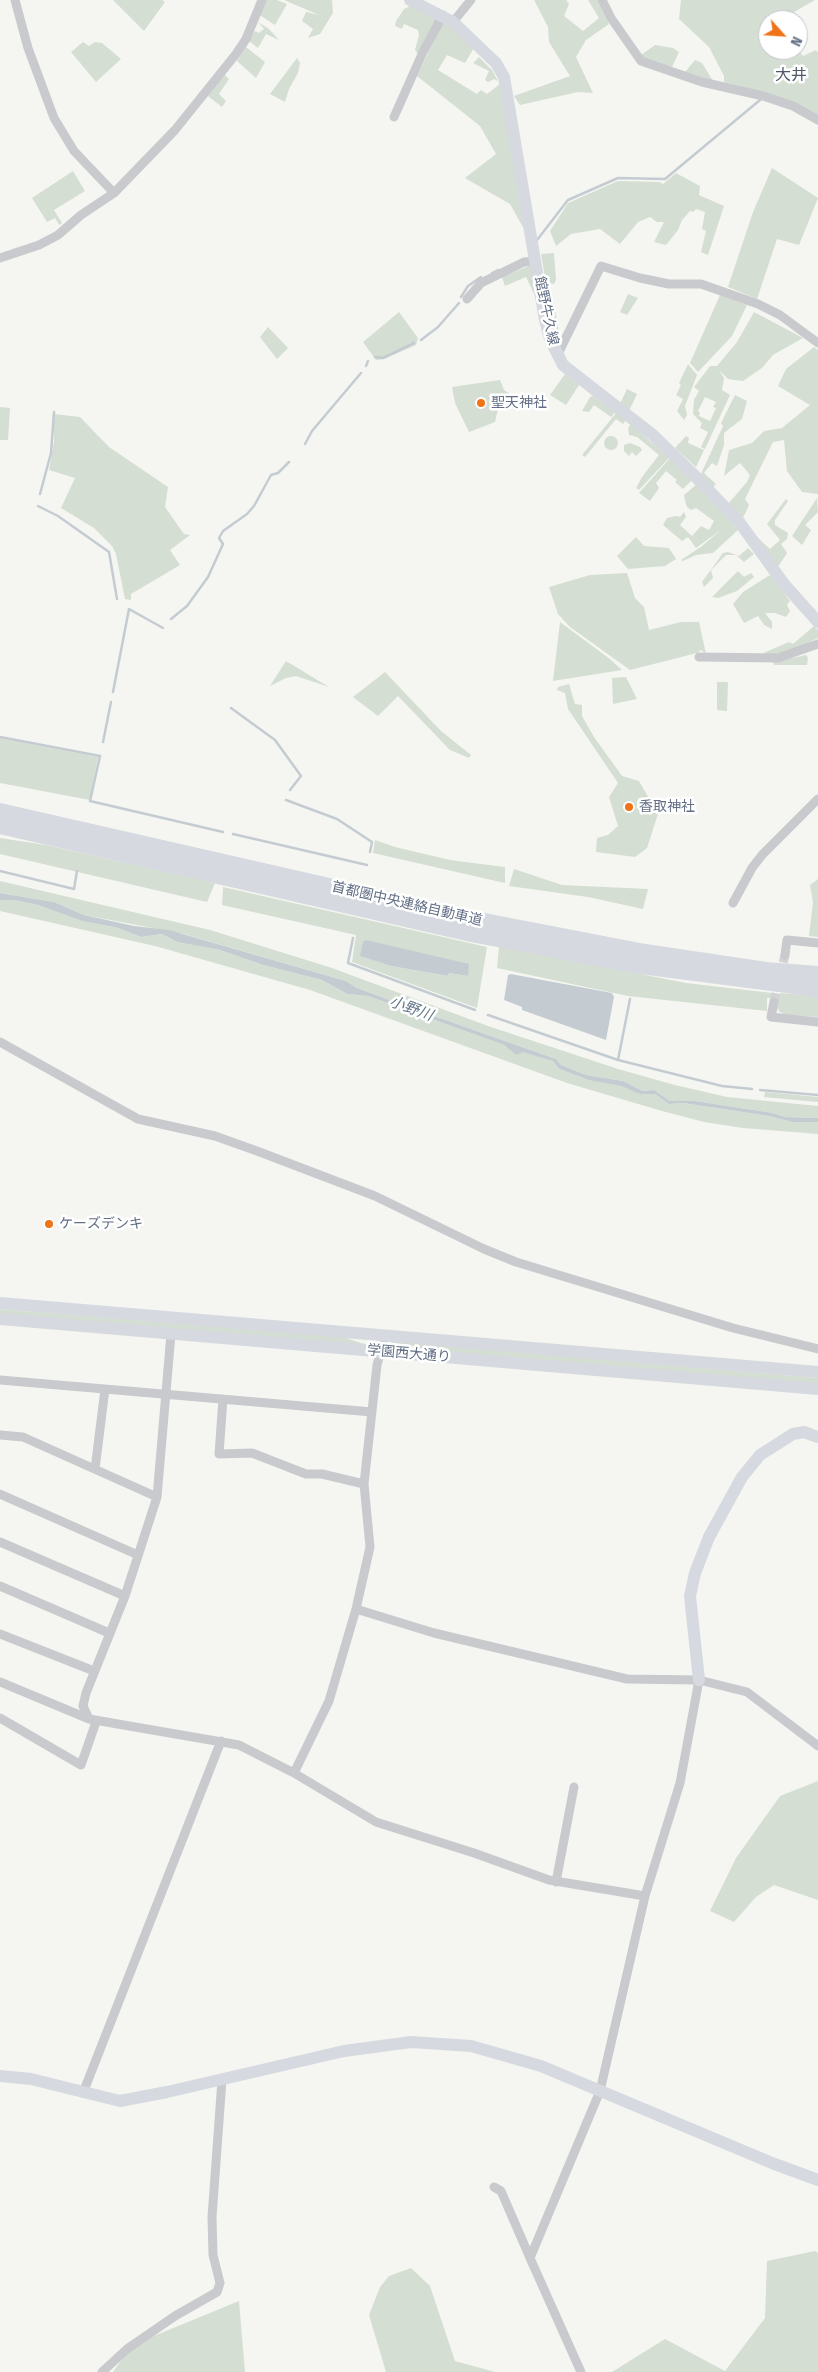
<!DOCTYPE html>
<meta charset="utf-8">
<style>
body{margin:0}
#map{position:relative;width:818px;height:2372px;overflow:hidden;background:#f5f6f1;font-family:"Fira Sans Condensed",sans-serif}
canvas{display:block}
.north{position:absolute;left:758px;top:10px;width:50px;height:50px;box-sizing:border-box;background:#fff;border:1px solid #c0c5ce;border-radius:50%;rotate:116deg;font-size:14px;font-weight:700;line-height:20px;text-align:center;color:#626f85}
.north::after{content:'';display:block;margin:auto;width:18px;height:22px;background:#f07317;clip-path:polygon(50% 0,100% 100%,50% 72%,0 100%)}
</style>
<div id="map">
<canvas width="818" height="2372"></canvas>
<div class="north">N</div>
</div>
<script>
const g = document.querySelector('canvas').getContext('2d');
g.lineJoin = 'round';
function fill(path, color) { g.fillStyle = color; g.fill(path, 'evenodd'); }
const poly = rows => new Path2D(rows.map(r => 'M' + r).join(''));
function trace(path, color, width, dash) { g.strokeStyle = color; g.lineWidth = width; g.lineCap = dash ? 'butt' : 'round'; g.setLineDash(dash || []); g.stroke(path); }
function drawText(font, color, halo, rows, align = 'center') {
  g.font = font + ' "Fira Sans Condensed","Noto Sans JP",sans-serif'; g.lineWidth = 5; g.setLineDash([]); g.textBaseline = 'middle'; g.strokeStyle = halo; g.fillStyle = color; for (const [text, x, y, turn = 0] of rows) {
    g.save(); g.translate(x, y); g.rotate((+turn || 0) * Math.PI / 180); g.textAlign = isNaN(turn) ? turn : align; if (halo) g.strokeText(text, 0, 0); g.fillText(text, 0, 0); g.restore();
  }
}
const green = poly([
 [113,0,162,0,165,2,144,31],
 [265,0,277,0,287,4,275,25,261,16,260,13],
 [284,0,332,0,333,13,320,34,308,38,313,29,302,21,306,12,319,15],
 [534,0,566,0,569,4,564,16,583,31,599,18,588,0,597,0,609,24,586,40,576,57,593,93,578,92,520,105,514,96,570,76,549,42,548,27],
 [681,0,815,0,789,15,787,20,768,20,768,50,798,50,803,56,816,50,818,53,818,117,758,91,724,82,724,76,709,47,679,19],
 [410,6,437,19,418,54,415,50,419,35,418,30,404,24,402,29,395,26,396,21,404,9],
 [258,22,269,29,279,40,266,34,258,48,249,41,255,31,259,33,264,29],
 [446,23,474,48,465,63,447,55,438,70,477,94,481,90,487,94,500,84,524,229,510,204,465,178,496,154,480,126,417,76,442,24],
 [83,42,89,46,95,42,102,43,121,59,96,82,71,52],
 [655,45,673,48,679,52,672,67,647,60,641,55],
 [246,47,265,62,256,78,237,61],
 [479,57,492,70,498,81,494,79,488,82,485,80,489,71,473,63],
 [297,58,300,63,298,73,289,89,285,102,270,94],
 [695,60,702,63,713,81,685,72],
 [224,74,229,79,219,94,226,101,222,107,208,96],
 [772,168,818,198,799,245,777,239,757,299,728,287,753,212],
 [73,171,85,191,54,210,62,223,59,225,55,218,47,222,32,198],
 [676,173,700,186,699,195,724,206,708,255,701,252,706,231,702,229,705,212,696,209,693,212,690,211,682,220,678,230,666,245,654,242,664,222,657,222,650,217,638,222,620,244,600,229,571,234,556,246,550,231,568,203,618,181,659,182,663,184],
 [554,253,556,280,554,284,546,283,541,254],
 [531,265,535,296,526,277,505,286,502,277],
 [547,292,552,292,560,339,555,341],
 [628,294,638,298,627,315,620,312],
 [720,295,747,305,732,336,698,372,690,363],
 [399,312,418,338,416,345,384,359,376,360,363,342],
 [754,312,803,338,773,355,762,368,743,381,728,379,719,370,724,378,722,390,730,395,705,449,701,447,708,432,700,428,702,423,693,414,694,400,699,391,694,387,710,366,717,366,737,342],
 [705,397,716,402,713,407,716,408,710,421,699,416,700,413,698,411],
 [268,327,288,348,277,359,260,337],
 [814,347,818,350,818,494,802,492,787,471,784,440,773,442,745,499,749,505,742,520,728,504,747,482,750,475,740,463,724,476,729,450,752,443,764,431,782,428,810,405,778,386,786,369],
 [688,364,697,375,685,406,687,415,684,420,677,411,683,399,676,395,681,385,679,383],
 [565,374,579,385,566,405,550,395],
 [500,380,504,390,510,394,511,399,499,405,495,422,469,432,455,403,452,387],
 [627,389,637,394,629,411,620,404],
 [735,395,747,401,742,419,724,433,724,445,717,466,712,463,704,473,716,484,712,489,700,476,723,426,721,423],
 [593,396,615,412,611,417,594,405,589,412,582,411,590,397],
 [0,407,10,408,8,440,0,440],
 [616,413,626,420,623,424,616,419,585,457,582,455],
 [54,414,80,417,109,447,168,487,165,507,184,534,190,535,170,550,180,565,131,594,131,600,125,599,116,554,112,546,94,528,61,508,75,478,49,470,54,442],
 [631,424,669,458,639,490,636,488,642,477,659,455,637,437,629,435,628,428],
 '604 443a7 7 0 1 1 14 0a7 7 0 1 1-14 0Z',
 [686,436,689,438,688,443,704,450,696,467,675,448],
 [630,443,640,447,642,450,636,456,632,452,629,456,624,451,624,445],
 [670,458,692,480,683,489,675,482,677,480,666,471,656,483,659,488,650,501,639,493],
 [697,484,738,530,713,553,696,555,683,561,681,560,702,546,722,529,696,548,688,537,682,541,663,525,667,518,676,516,680,517,684,512,686,517,680,525,692,536,701,526,709,530,714,521,696,508,691,510,687,507,685,501,684,495],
 [817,498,818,512,805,525,811,530,802,545,792,536],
 [786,499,788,501,775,520,775,525,788,533,787,539,781,544,787,553,778,567,757,537,770,549,780,540,767,524],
 [636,537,644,546,669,548,676,559,665,566,628,569,617,556],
 [748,548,754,554,744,562,736,555,726,555,711,570,713,578,704,587,702,582,723,553,728,552,739,556],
 [738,571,744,577,751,573,754,577,737,591,718,598,712,597],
 [627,573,635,598,644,607,649,630,681,622,699,622,706,654,701,650,697,653,630,670,570,627,558,614,549,587,590,575],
 [770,575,790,601,787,605,790,611,786,617,775,613,765,613,772,622,772,629,764,625,758,616,744,623,733,604,743,592],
 [560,622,610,659,622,670,553,681],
 [814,626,818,630,818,638,794,650,775,654,761,654,789,642,793,644],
 [806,655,808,658,807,665,774,665,773,662],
 [286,661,329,687,296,676,286,678,270,686],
 [385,672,441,731,471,755,469,758,450,750,398,696,378,716,353,697],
 [626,677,637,699,613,704,612,678],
 [717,682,728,682,727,711,717,710],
 [569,684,575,704,582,705,582,716,594,737,622,776,639,781,658,814,647,848,635,857,596,852,597,838,608,835,618,826,609,797,618,783,568,709,565,693,557,690,558,687],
 [0,738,98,757,90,800,0,783],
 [0,838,46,845,215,883,207,902,0,854],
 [375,840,395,847,450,860,505,867,505,883,373,853],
 [514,869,562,885,648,889,643,909,588,897,509,886],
 [818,879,818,937,809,936,813,902,810,885],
 [0,881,210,930,332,968,488,1026,618,1069,675,1085,727,1097,818,1106,818,1118,785,1117,773,1113,695,1101,670,1101,654,1090,643,1091,623,1081,586,1075,561,1065,556,1059,403,1005,357,988,346,981,184,934,84,915,54,902,0,893],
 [223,887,487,947,477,1008,352,962,356,935,222,905],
 [366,940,405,951,468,976,449,973,448,976,391,966,361,956,363,941],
 [0,900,14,900,38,905,82,921,118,928,141,937,162,934,177,942,220,950,263,965,322,980,347,994,368,996,504,1045,516,1055,523,1051,553,1061,558,1068,629,1087,640,1094,655,1094,669,1104,683,1103,769,1116,792,1122,818,1122,818,1134,743,1128,704,1122,662,1111,567,1083,310,990,155,946,0,911],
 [499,946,686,983,772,993,772,998,767,998,767,1011,628,996,497,968],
 [780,993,818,996,818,1017,786,1015,780,1012,777,1008],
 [765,1092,818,1097,818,1102,764,1097],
 [0,1309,343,1337,361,1343,378,1346,0,1315],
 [391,1341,818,1378,818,1384,423,1351,410,1345,391,1344],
 [818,1781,818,1900,774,1885,756,1897,734,1922,710,1911,736,1858,780,1796],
 [815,2251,818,2253,818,2372,612,2372,665,2339,725,2371,765,2318,767,2261],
 [411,2268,430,2286,455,2361,495,2372,386,2372,369,2315,380,2287,389,2276],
 [239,2301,245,2372,113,2372,132,2345]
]);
const water = poly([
 [0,893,54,902,84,915,134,926,169,930,346,981,357,988,403,1005,556,1059,561,1065,586,1075,623,1081,643,1091,654,1090,670,1101,695,1101,773,1113,785,1117,818,1118,818,1122,792,1122,769,1116,683,1103,669,1104,655,1094,640,1094,622,1086,589,1080,558,1068,553,1061,523,1052,516,1055,504,1045,368,996,347,994,322,980,263,965,220,950,177,942,162,934,141,937,118,928,82,921,38,905,14,900,0,900],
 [366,940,469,964,468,976,449,973,448,976,391,966,360,956,363,941],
 [511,974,612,993,614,997,606,1040,522,1010,522,1007,504,1000,508,975]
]);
const stream = poly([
 [537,240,568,200,618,178,665,179,760,100],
 [492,273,498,270],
 [461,297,468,286,481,277],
 [421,340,438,327,459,303],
 [375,357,383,358,414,343],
 [366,366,368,361],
 [305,444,312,431,361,373],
 [40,494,51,453,54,412],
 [38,506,58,516,109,552,117,599],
 [171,619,187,606,208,577,223,544,219,538,223,531,247,514,254,506,271,475,278,473,289,462],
 [113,692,129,609,163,628],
 [231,708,275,740,301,776,290,790],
 [0,737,100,756,90,801,223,832],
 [103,742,111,702],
 [286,800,337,819,372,842,370,852],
 [233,834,367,865],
 [0,871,74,889,77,871],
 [353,938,348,963,475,1010],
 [488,1015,618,1060,722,1086,752,1089],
 [618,1060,630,999],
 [760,1090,818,1095]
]);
const streetTunnel = poly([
 [774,1002,785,955]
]);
const street = poly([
 [15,0,28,48,54,118,74,151,114,193],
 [602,0,611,18,641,61,702,82,763,96,793,106,818,120],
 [453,22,471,0],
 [394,117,423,52,443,15],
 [0,258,39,245,58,235,81,215,114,193,175,130,236,54,246,39,262,0],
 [467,299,481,283,524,262,536,261],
 [557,356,601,266,640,278,669,284,701,284,758,304,780,315,818,343],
 [699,657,778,658,818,644],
 [733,903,752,868,762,855,818,799],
 [785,955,787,940,818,943],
 [774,1002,771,1017,818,1022],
 [0,1042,138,1119,215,1136,257,1151,375,1196,484,1249,516,1262,733,1328,818,1349],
 [171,1334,157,1497,125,1596,86,1693,83,1706,89,1719,239,1745,294,1773,376,1822,474,1853,549,1880,645,1896],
 [0,1380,372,1412],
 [223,1399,219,1454,252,1453,306,1474,322,1474,364,1484],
 [0,1435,23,1437,157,1497],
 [95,1469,105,1389],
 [0,1494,138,1555],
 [0,1542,125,1596],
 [0,1586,109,1633],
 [356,1609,434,1633,627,1679,699,1680,747,1692,818,1746],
 [0,1634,94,1671],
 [0,1682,89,1719],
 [0,1718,81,1765,96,1722],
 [294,1773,329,1701,356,1609,370,1547,364,1484,377,1365,385,1336],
 [556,1882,574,1787],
 [83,2093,221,1741],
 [494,2187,501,2191,530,2258],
 [102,2372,127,2349,175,2316,217,2292,220,2283,213,2255,212,2217,222,2080],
 [581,2372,530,2258,600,2091,645,1896,680,1783,699,1680]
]);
const secondary = poly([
 [410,0,453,22,496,63,504,77,545,320,550,339,563,365,653,435,691,472,740,523,784,584,818,622],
 [0,1303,818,1372],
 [0,1319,818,1389],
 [699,1680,690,1596,695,1573,709,1537,742,1477,760,1455,793,1434,804,1432,818,1437],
 [0,2076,31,2079,120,2101,167,2092,344,2051,411,2042,471,2046,541,2066,772,2163,818,2180]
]);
const highway = poly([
 [0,811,474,919,645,952,766,970,818,974],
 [0,826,471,934,633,965,818,989]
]);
const markers = [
 [481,403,5,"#f07317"],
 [629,807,5,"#f07317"],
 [49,1224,5,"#f07317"]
];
const streetNames = [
 ["館野牛久線",546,311,78],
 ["首都圏中央連絡自動車道",407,904,13],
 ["学園西大通り",409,1354,5]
];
const poiNames = [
 ["聖天神社",491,403],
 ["香取神社",639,807],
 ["ケーズデンキ",59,1224]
];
const waterNames = [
 ["小野川",411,1009,20]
];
const quarterNames = [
 ["大井",791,76]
];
fill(green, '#d5ded2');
fill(water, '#c4ccd2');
trace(stream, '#c4ccd2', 2.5);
trace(streetTunnel, '#d0d4d6', 9, [9, 4.5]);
trace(street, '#c8cace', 9);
trace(secondary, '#d6d9df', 12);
trace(highway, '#d6d9df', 16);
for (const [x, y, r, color] of markers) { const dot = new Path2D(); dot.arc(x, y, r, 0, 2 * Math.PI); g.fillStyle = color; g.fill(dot); trace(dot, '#fff', 2); }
drawText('14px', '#626f85', '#fff', streetNames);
drawText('14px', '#626f85', '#fff', poiNames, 'left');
drawText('italic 15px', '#637789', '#fff', waterNames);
drawText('16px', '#515a6a', '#fff', quarterNames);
</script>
